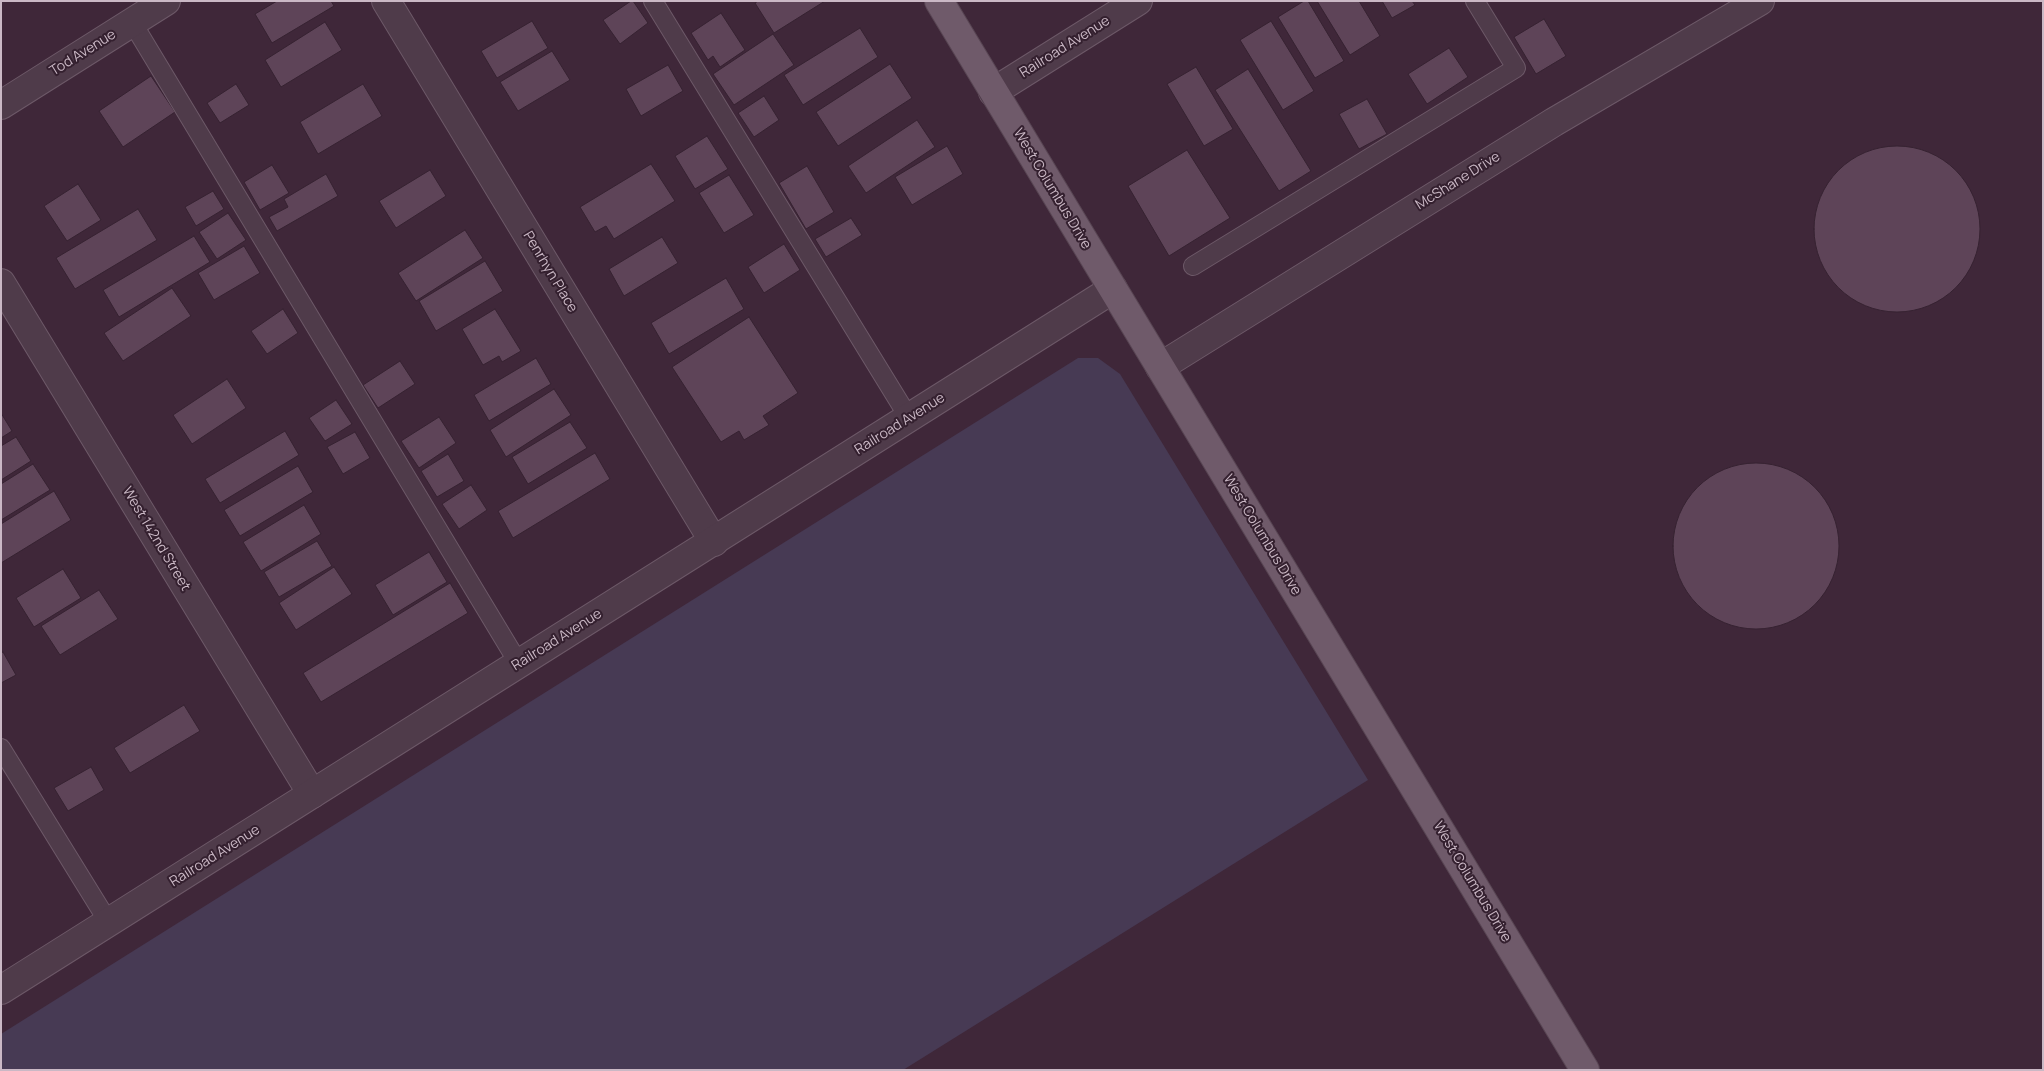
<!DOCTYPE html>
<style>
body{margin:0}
#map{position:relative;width:2044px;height:1071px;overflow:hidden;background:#3f2739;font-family:Manrope,sans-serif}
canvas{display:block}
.frame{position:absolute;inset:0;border:2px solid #cab8c5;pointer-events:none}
</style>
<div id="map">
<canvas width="2044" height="1071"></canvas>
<div class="frame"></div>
</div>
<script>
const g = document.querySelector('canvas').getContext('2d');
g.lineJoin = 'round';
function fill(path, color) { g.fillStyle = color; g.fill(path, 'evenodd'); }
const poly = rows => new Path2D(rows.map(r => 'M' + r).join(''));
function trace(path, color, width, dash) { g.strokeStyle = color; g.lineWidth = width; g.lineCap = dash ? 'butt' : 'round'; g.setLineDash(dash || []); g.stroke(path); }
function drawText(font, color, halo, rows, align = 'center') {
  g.font = font + ' Manrope,sans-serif'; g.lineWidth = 4; g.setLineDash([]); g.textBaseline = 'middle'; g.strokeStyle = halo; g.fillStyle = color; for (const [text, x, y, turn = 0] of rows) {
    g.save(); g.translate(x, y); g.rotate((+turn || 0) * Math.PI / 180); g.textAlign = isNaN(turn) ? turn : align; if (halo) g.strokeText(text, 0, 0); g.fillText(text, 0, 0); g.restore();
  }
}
const green = poly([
 [1078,358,1098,358,1120,374,1368,780,903,1070,1,1070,1,1034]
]);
const building = poly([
 [277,1,331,1,334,6,272,43,255,14,277,1],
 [631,1,633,1,648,23,620,44,603,20,631,1],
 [758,1,825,1,774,33,755,3,758,1],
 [1304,1,1308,1,1344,61,1315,78,1278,17,1304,1],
 [1317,1,1359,1,1380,36,1350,55,1317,1],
 [1382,1,1412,1,1415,5,1392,18,1382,1],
 [721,13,745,50,720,67,713,56,708,60,691,33,721,13],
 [1544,19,1566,56,1536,74,1514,37,1544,19],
 [532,21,548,48,497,78,481,51,532,21],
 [1271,21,1314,91,1283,110,1240,40,1271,21],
 [325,22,342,50,281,87,265,60,325,22],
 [860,28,878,57,803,105,784,75,860,28],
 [773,34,794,65,734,105,713,74,773,34],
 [1449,48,1468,77,1427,104,1408,74,1449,48],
 [552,51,570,80,518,111,500,82,552,51],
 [890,64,912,98,838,146,816,112,890,64],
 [668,65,683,91,641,116,626,89,668,65],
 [1196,67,1233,129,1204,146,1167,84,1196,67],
 [1248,69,1311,171,1279,191,1215,90,1248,69],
 [151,76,175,112,123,147,99,111,151,76],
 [236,84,249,105,220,123,207,103,236,84],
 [363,84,382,116,318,154,300,122,363,84],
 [764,96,779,120,754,137,738,113,764,96],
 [1367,99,1387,134,1359,149,1339,114,1367,99],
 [917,120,935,147,866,193,848,166,917,120],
 [707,136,728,169,695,189,675,156,707,136],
 '1814 229a83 83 0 1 1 166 0a83 83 0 1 1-166 0Z',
 [947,146,963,174,912,205,895,177,947,146],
 [1187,150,1230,218,1169,256,1128,186,1187,150],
 [651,164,675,201,614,239,606,226,595,232,580,207,651,164],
 [272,165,289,193,260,210,244,182,272,165],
 [807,166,834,212,806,229,779,183,807,166],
 [430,170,446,196,396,228,379,201,430,170],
 [326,174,338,196,277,231,269,217,288,207,284,199,326,174],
 [729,175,754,215,724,233,699,193,729,175],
 [78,184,101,220,67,241,44,206,78,184],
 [213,191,224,209,196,226,185,207,213,191],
 [138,209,157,240,75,289,56,258,138,209],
 [228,213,246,240,217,259,199,232,228,213],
 [851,218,862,235,826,257,815,239,851,218],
 [465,230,483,258,416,301,398,273,465,230],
 [194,236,210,262,119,317,103,290,194,236],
 [662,237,678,263,624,296,609,269,662,237],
 [784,244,800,270,764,293,748,267,784,244],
 [244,246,260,273,214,300,198,273,244,246],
 [485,261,503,291,436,331,419,301,485,261],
 [726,278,744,309,669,354,651,323,726,278],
 [172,288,191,316,123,361,104,333,172,288],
 [283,309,298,333,267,354,251,331,283,309],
 [495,309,521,351,502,362,499,356,483,365,462,329,495,309],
 [749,317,798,393,763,416,769,425,744,440,739,431,721,442,672,367,749,317],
 [536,358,551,384,489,421,474,395,536,358],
 [400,361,415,384,378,408,363,385,400,361],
 [227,379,246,408,192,444,173,415,227,379],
 [554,389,571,415,506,457,490,430,554,389],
 [336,400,352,424,325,441,309,418,336,400],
 [1,413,12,431,1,438,1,413],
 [439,417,456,443,419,468,401,441,439,417],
 [570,422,587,448,528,484,512,457,570,422],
 [285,431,299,455,220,503,205,479,285,431],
 [355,432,370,458,343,474,327,447,355,432],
 [16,437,31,461,1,480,1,446,16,437],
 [595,453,610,479,513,538,498,511,595,453],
 [448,454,464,481,437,497,421,471,448,454],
 '1673 546a83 83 0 1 1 166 0a83 83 0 1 1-166 0Z',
 [33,464,50,490,1,520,1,484,33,464],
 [298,466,313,492,240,536,224,510,298,466],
 [471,485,487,510,459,529,442,504,471,485],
 [54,491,71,520,1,563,1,524,54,491],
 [304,505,321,534,261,571,243,542,304,505],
 [317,541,332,566,279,597,264,572,317,541],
 [429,552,447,582,393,615,375,585,429,552],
 [334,567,352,594,296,630,279,603,334,567],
 [63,569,81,598,34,627,16,598,63,569],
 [450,583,468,613,321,702,303,673,450,583],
 [99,590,118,619,60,655,41,626,99,590],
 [3,652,16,675,1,683,1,653,3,652],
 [184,705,200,731,130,773,114,748,184,705],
 [91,767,104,790,68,811,54,788,91,767]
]);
const service = poly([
 [653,1,909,418],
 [132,22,519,664],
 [1193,266,1516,68,1475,1],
 [1,748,109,923]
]);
const minor = poly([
 [386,1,714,542],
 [993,92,1138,1],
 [1,105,166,1],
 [1,283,312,794]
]);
const tertiary = poly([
 [1160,367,1554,122,1760,1],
 [1,990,1113,289]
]);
const primary = poly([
 [939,1,1585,1070]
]);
const streetNames = [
 ["Railroad Avenue",1065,47,-32],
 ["Tod Avenue",83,53,-32],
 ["McShane Drive",1458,181,-32],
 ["West Columbus Drive",1052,189,59],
 ["Penrhyn Place",550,272,59],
 ["Railroad Avenue",900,424,-32],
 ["West Columbus Drive",1262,535,59],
 ["West 142nd Street",156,539,59],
 ["Railroad Avenue",557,640,-32],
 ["Railroad Avenue",215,856,-32],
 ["West Columbus Drive",1472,882,59]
];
fill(green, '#473a54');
fill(building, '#5e4458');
trace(building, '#362231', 1);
trace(service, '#6d5968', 20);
trace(minor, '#6d5968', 30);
trace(tertiary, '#6d5968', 30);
trace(primary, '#584553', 30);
trace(service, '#4f3b4a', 18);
trace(minor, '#4f3b4a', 28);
trace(tertiary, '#4f3b4a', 28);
trace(primary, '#6f5a6a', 28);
drawText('14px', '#cab8c5', '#34202f', streetNames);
</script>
